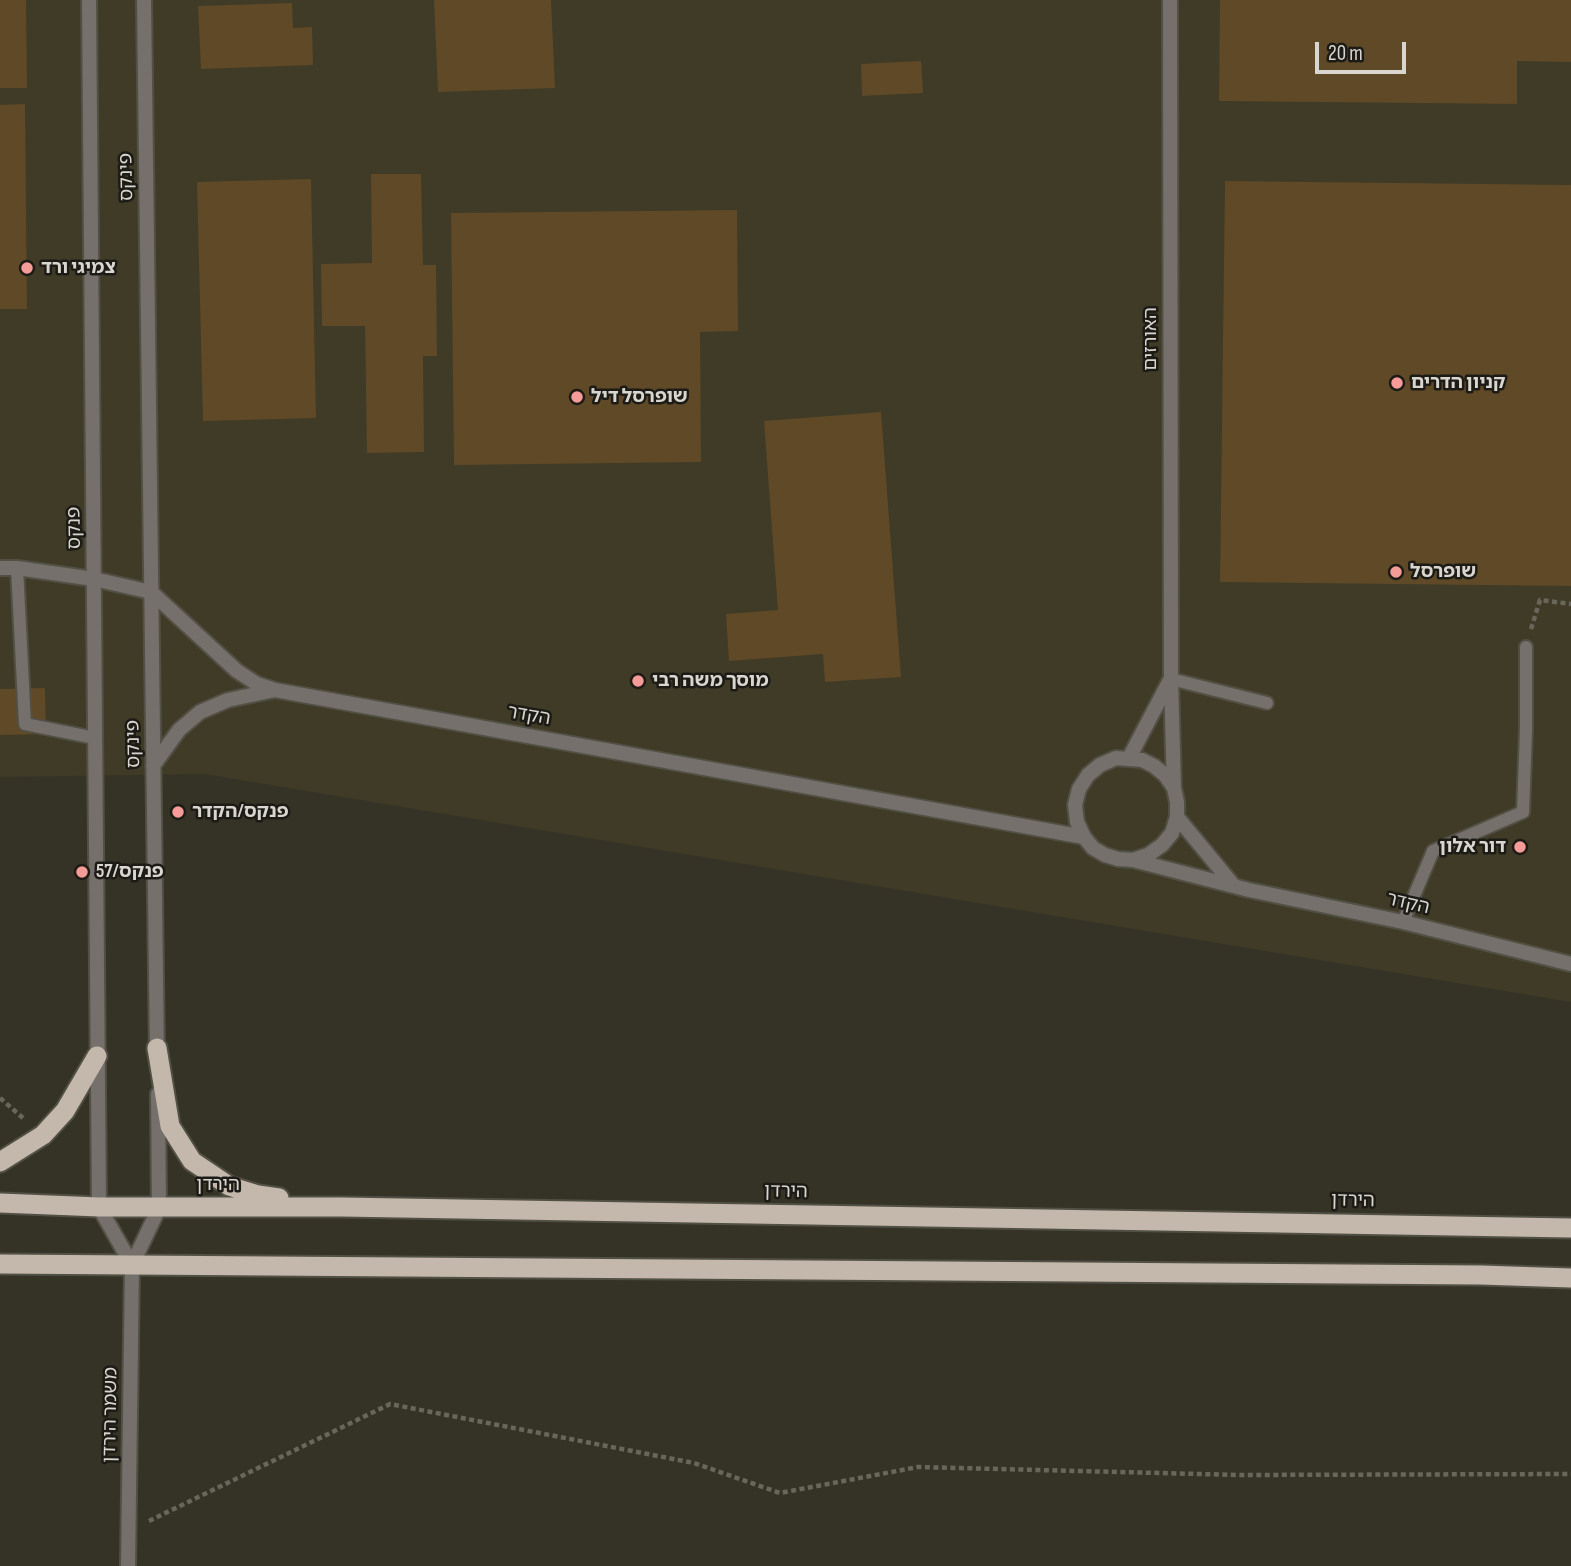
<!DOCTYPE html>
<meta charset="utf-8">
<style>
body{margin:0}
#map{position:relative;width:1571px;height:1566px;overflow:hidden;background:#353326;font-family:"Sofia Sans Condensed",sans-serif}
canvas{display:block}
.scale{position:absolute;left:1315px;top:42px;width:91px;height:32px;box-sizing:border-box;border:4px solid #d8d6ce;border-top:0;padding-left:9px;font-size:21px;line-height:24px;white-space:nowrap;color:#d8d6ce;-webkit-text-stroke:5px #1c1b15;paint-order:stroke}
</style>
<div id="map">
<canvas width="1571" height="1566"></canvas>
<div class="scale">20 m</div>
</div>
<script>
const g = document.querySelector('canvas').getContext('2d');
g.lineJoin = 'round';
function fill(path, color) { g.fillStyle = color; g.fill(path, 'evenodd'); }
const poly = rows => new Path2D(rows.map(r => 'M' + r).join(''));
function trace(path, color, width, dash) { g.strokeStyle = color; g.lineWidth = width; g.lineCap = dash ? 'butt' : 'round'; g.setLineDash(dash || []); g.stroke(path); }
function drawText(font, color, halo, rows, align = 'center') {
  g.font = font + ' "Sofia Sans Condensed","Noto Sans Hebrew",sans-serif'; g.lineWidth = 5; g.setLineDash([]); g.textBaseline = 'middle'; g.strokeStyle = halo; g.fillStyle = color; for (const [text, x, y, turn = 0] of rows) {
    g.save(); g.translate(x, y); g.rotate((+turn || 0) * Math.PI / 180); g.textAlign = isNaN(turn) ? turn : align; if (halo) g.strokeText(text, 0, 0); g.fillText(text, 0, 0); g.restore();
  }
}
const built = poly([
 [0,0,1571,0,1571,1002,205,774,0,777]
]);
const building = poly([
 [0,0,26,0,27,88,0,88],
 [434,0,551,0,555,88,438,92],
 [1220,0,1571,0,1571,62,1517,61,1517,104,1219,101],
 [292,3,293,28,312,27,313,65,201,69,198,6],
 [921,61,923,93,862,96,861,64],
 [25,104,27,309,0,309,0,105],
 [371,174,421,174,423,265,436,265,437,356,423,356,424,452,367,453,365,326,322,326,321,264,372,263],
 [311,179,316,418,203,421,197,182],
 [1225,181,1571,185,1571,586,1220,582],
 [737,210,738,331,700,332,701,462,454,465,451,213],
 [881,412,901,677,825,682,823,654,729,661,726,614,778,610,764,421],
 [45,688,46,734,0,735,0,689]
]);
const path = poly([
 [1531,629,1540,600,1571,604],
 [0,1098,23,1118],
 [149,1521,390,1404,694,1463,780,1493,918,1467,1240,1475,1571,1474]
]);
const service = poly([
 [17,568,25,724,95,738],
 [1171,679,1267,703],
 [1403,922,1433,851,1523,812,1526,730,1526,647]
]);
const minor = poly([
 [1170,0,1171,679,1174,788,1177,802,1177,817,1172,833,1162,845,1148,855,1133,860,1118,859,1105,855,1093,848,1084,837,1077,822,1075,805,1079,789,1088,775,1100,765,1116,758,1142,760,1154,766,1165,775,1174,788],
 [0,568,17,568,94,579,151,592,237,671,257,684,275,690,1084,837],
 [1129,758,1170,680],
 [1177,817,1234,886],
 [1133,860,1249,890,1403,922,1571,964],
 [128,1566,132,1265]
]);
const tertiary = poly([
 [89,0,99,1207,132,1265],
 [144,0,157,1056],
 [153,766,179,730,200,712,228,700,275,690],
 [132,1265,159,1208,158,1094]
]);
const trunk = poly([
 [157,1048,170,1126,192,1161,229,1186,258,1195,279,1198],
 [0,1162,43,1135,65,1111,97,1056],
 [0,1203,99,1207,342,1207,1571,1228],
 [0,1264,1481,1275,1571,1278]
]);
const markers = [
 [27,268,7,"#f59b98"],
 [1397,383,7,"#f59b98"],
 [577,397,7,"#f59b98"],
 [1396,572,7,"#f59b98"],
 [638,681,7,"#f59b98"],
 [178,812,7,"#f59b98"],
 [1520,847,7,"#f59b98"],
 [82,872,7,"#f59b98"]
];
const streetNames = [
 ["פינקס",127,177,-91],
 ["האורזים",1151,339,-90],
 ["פנקס",75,528,-91],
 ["הקדר",529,716,10],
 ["פינקס",134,744,-91],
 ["הקדר",1408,904,13],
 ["הירדן",218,1185],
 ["הירדן",786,1192,1],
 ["הירדן",1353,1201,1],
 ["משמר הירדן",111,1415,-89]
];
const poiNames = [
 ["צמיגי ורד",41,268],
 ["קניון הדרים",1411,383],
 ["שופרסל דיל",591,397],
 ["שופרסל",1410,572],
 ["מוסך משה רבי",652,681],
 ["פנקס/הקדר",192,812],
 ["דור אלון",1506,847,"right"],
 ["פנקס/57",96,872]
];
fill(built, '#3f3b27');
fill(building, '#5f4927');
trace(service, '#525044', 16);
trace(minor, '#525044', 18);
trace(tertiary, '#525044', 18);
trace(trunk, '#525044', 23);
trace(path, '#69675c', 4.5, [5, 3.5]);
trace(service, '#75706b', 12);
trace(minor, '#75706b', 14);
trace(tertiary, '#75706b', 14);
trace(trunk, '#c4b8ad', 19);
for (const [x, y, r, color] of markers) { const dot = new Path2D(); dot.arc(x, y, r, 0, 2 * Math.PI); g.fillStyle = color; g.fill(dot); trace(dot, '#1c1b15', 2.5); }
drawText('19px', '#d8d6ce', '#1c1b15', streetNames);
drawText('bold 19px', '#d8d6ce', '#1c1b15', poiNames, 'left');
</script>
